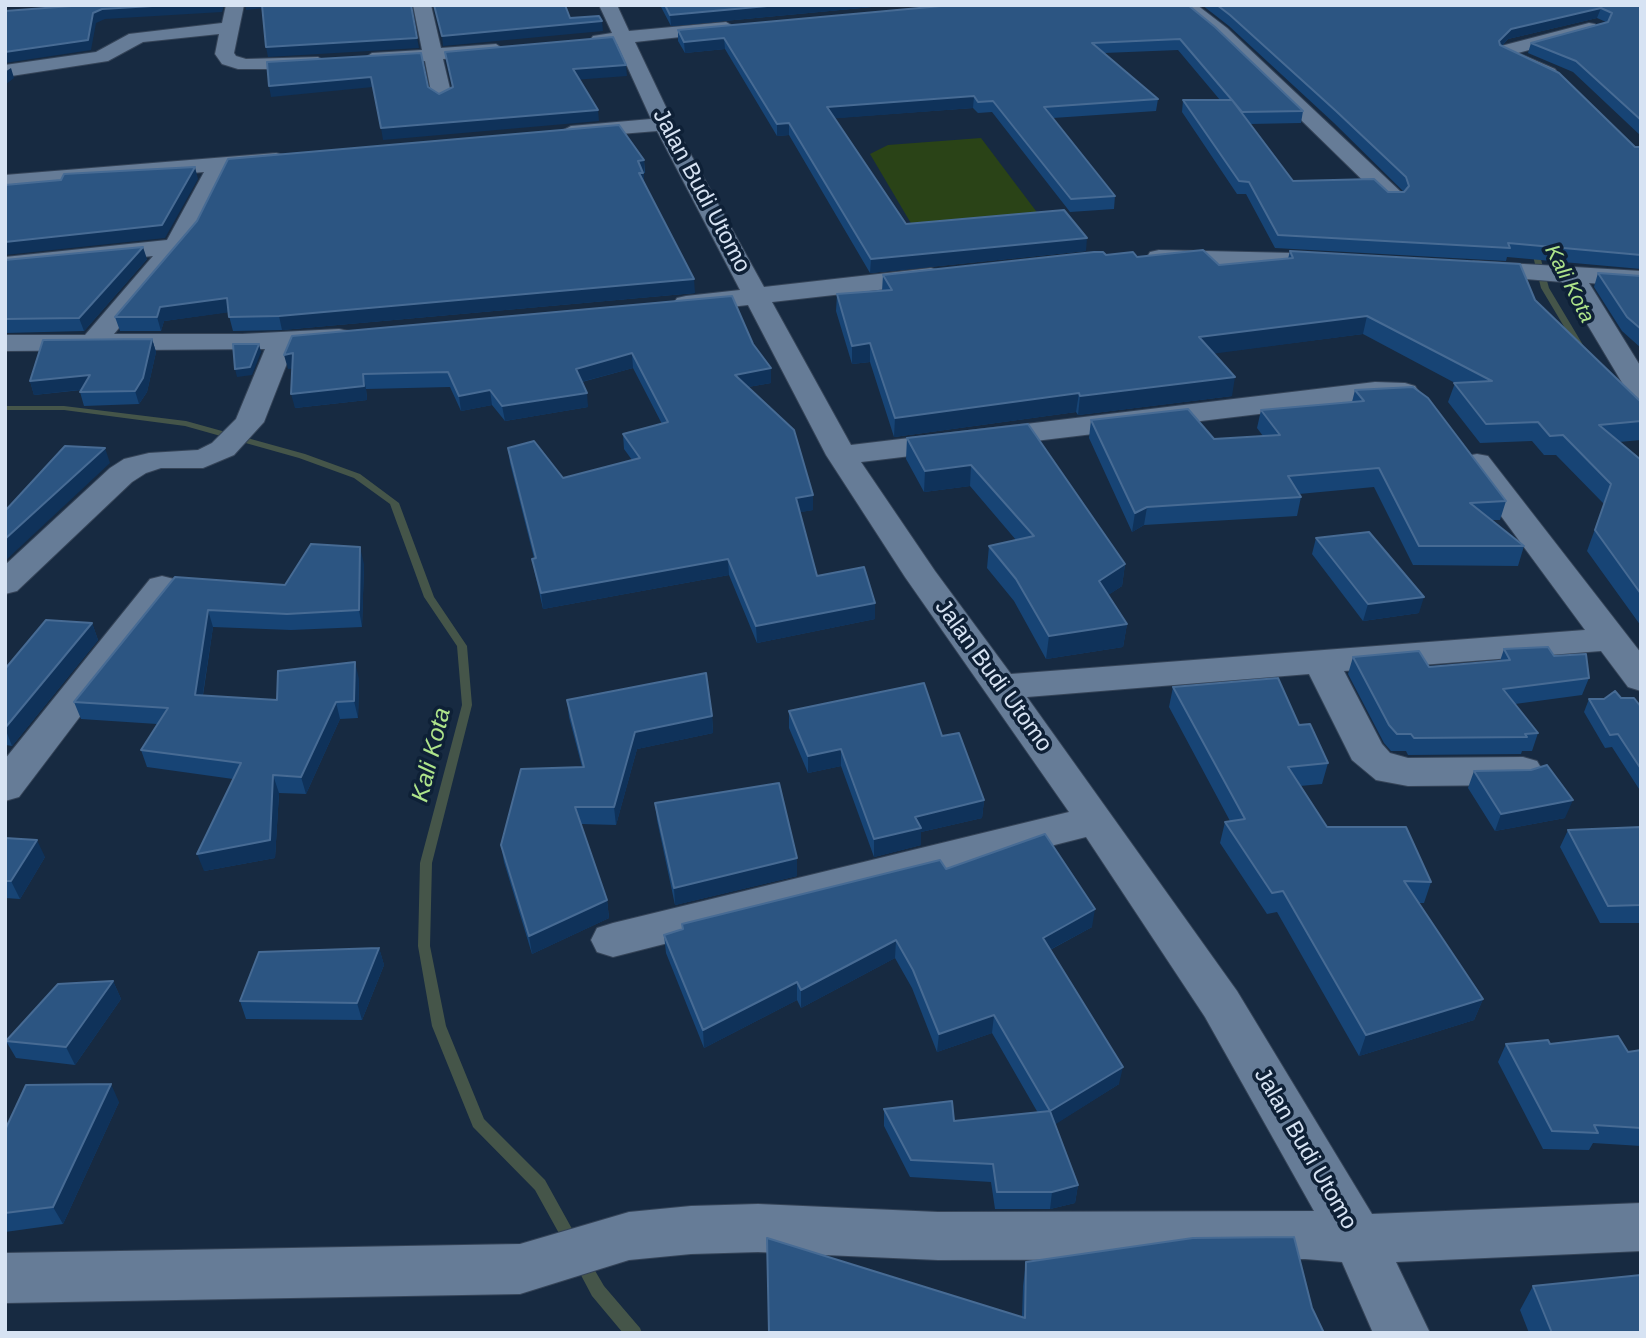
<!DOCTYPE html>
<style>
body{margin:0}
#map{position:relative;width:1646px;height:1338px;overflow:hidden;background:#172a41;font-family:Helvetica,sans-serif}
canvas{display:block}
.frame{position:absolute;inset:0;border:7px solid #d7e3f3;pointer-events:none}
</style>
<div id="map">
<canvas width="1646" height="1338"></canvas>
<div class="frame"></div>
</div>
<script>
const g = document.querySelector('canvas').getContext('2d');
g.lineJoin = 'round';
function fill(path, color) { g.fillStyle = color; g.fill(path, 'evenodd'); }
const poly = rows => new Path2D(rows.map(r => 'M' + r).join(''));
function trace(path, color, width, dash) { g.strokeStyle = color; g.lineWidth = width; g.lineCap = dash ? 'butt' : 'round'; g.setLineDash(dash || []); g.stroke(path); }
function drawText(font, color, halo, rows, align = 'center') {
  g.font = font + ' Helvetica,sans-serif'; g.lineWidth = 7; g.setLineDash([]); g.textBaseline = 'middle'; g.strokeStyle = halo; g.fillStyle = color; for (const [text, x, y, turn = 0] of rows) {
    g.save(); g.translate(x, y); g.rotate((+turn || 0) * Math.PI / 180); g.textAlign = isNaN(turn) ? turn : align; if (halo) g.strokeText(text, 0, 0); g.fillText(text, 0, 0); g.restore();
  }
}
const green = poly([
 [981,138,1039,215,912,225,870,154,888,145]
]);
const stream = poly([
 [1529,249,1533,249,1540,256,1549,288,1586,350,1585,352,1582,352,1578,350,1541,288,1533,256,1528,250,1529,249],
 [5,406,64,406,186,421,305,454,360,474,399,503,434,597,467,646,472,705,432,863,430,946,446,1026,484,1119,545,1180,576,1236,579,1241,576,1246,571,1248,566,1246,535,1190,473,1127,432,1026,418,946,420,863,462,705,457,646,424,597,390,504,354,478,299,458,185,426,64,410,5,410,5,406],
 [582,1255,587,1257,604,1286,640,1328,642,1333,623,1333,592,1296,574,1262,577,1257,582,1255]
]);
const minor = poly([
 [226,5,244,5,234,53,236,56,246,59,318,57,328,63,318,69,238,69,222,64,215,54,219,34,143,42,108,61,5,77,5,65,96,52,129,34,222,23,226,5],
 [413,5,431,5,441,48,496,44,505,50,496,56,443,59,452,97,449,101,442,103,432,97,425,61,372,65,363,59,372,53,422,50,413,5],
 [599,5,617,5,629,31,726,22,735,27,726,32,635,42,674,124,764,287,931,268,940,271,944,276,940,281,931,284,772,302,851,445,1375,382,1405,383,1415,386,1419,392,1415,398,1405,401,1375,400,861,462,935,571,1011,674,1585,630,1462,463,1466,456,1477,454,1488,456,1641,653,1641,691,1628,687,1601,651,1344,671,1382,744,1390,753,1408,758,1523,757,1537,761,1543,771,1537,781,1523,785,1408,786,1376,780,1352,760,1309,674,1027,697,1237,991,1372,1214,1641,1203,1641,1251,1396,1262,1430,1333,1373,1333,1342,1262,1305,1259,938,1260,758,1252,691,1254,629,1260,520,1294,5,1303,5,1253,520,1244,629,1212,691,1206,758,1204,938,1212,1314,1211,1205,1017,1086,837,613,957,597,952,591,940,597,928,613,923,1069,812,905,577,826,455,748,305,686,312,677,310,673,304,677,298,686,296,740,290,657,131,571,138,560,132,571,126,651,119,617,44,599,46,590,40,593,36,612,33,599,5],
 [1178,5,1197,5,1227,28,1401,192,1404,197,1401,202,1385,202,1215,36,1178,5],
 [1589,23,1595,24,1598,28,1595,32,1518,53,1555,69,1558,73,1555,77,1541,77,1508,63,1498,54,1501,46,1589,23],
 [276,153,284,155,287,160,284,165,227,171,194,237,114,334,242,334,339,329,349,331,353,337,349,343,339,345,293,348,264,422,234,455,203,468,161,468,146,473,132,482,17,591,5,594,5,565,110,468,124,459,149,453,198,450,212,443,236,419,265,349,5,351,5,335,85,335,153,256,5,271,5,257,167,240,204,172,5,189,5,175,276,153],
 [1159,250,1339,254,1348,256,1351,261,1348,266,1339,268,1150,262,1147,257,1150,252,1159,250],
 [1474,261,1641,271,1641,287,1589,283,1641,367,1641,400,1631,397,1627,391,1562,282,1465,274,1461,269,1465,264,1474,261],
 [162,576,174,579,179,586,19,797,5,801,5,759,150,579,162,576]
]);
const wall = poly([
 [660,5,893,5,671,26],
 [1188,5,1303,111,1301,123,1250,124,1293,181,1388,192,1404,192,1334,123,1229,26,1202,5,1641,5,1641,136,1573,72,1528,53,1531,43,1606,22,1597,18,1508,39,1502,46,1635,147,1641,147,1641,269,1507,257,1506,261,1275,248,1246,194,1237,194,1182,112,1183,100,1220,100,1178,50,1104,53,1158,99,1156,111,1053,118,1115,196,1114,209,1070,212,992,112,978,113,973,108,835,118,906,224,1086,251,870,273,789,135,777,136,725,49,685,53,678,41,678,30],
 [644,160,645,173,643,173,644,183,695,293,282,330,233,331,228,312,164,321,161,331,120,331,115,317],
 [1290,251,1535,300,1641,402,1641,440,1619,442,1641,460,1641,626,1587,551,1604,504,1556,455,1544,455,1532,441,1480,443,1448,402,1455,383,1363,334,1214,353,1232,396,1078,415,1076,412,894,437,870,362,852,364,836,311,837,294,882,291,883,275,1106,255,1137,257,1219,265,1288,259],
 [147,259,84,331,5,333,5,260],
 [1598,273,1641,276,1641,348,1622,331,1594,287],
 [732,296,771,383,748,387,813,495,813,510,800,512,817,576,875,619,757,643,729,575,543,609,535,574,532,559,534,558,510,463,508,448,563,478,632,460,624,449,623,434,662,424,633,368,582,382,588,407,505,421,492,405,461,411,450,387,366,389,367,400,295,408,292,368,288,369],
 [152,339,156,352,147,392,139,404,84,406,80,392,81,390,34,395,30,381],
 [1355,390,1506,501,1500,520,1491,520,1524,546,1518,566,1413,565,1374,487,1299,494,1301,497,1297,516,1144,525,1132,532,1089,438,1091,420,1214,439,1263,436,1257,428,1261,410,1352,402],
 [1028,424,1125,564,1122,586,1108,595,1127,624,1123,647,1046,659,1014,601,987,568,989,546,1016,540,970,486,924,492,906,459,907,438],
 [1316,538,1419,613,1363,621,1312,554],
 [364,564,362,627,291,630,213,627,203,695,277,700,359,679,358,718,340,719,306,794,279,793,275,858,204,871,233,779,147,767,141,750,157,724,81,719,74,702,175,577,285,585],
 [92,623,98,640,12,746,6,745,5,746,5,669],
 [1504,649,1554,656,1589,678,1582,695,1515,704,1538,733,1532,751,1522,751,1521,754,1408,755,1406,751,1391,751,1384,743,1348,674,1353,657,1429,667,1500,661],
 [1173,687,1299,725,1328,763,1322,784,1300,786,1327,827,1431,882,1424,903,1419,903,1483,999,1474,1020,1359,1056,1277,912,1267,914,1220,843,1225,822,1230,821,1169,707],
 [1621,698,1641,707,1641,792,1612,747,1605,748,1584,712,1589,699],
 [567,700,712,716,713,733,637,749,616,825,581,824,607,900,609,918,532,954,504,862,501,845,582,767,569,717],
 [789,711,942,736,984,800,982,818,921,832,921,845,874,857,841,766,808,773,789,728],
 [1531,770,1565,818,1495,831,1468,788,1474,771],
 [655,803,797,876,675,905,657,820],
 [1641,827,1641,923,1600,923,1560,847,1568,830],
 [5,838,45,857,20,899,5,898],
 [946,869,1092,927,1050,950,1119,1084,1055,1124,1078,1185,1075,1203,1050,1209,995,1209,991,1182,910,1177,884,1126,884,1109,954,1121,1038,1113,992,1033,937,1052,912,988,895,958,801,1008,797,1000,704,1048,666,953,664,935,682,929,682,924],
 [379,948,384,965,362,1020,246,1019,240,1001],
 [113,981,121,999,75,1065,16,1058,6,1041],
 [1506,1044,1550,1044,1628,1052,1641,1050,1641,1146,1593,1143,1589,1150,1543,1149,1498,1062],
 [119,1102,63,1224,5,1232,5,1130],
 [1026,1262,1312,1308,769,1333,1022,1317,1023,1286],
 [1533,1286,1641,1333,1529,1333,1520,1310]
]);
const shadedWall = poly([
 [169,5,224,5,222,12,105,19,96,23,91,50,5,63,5,52,102,9],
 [245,5,263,5,264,8,246,10],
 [778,5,893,5,671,26,670,15],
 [1601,8,1597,18,1508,39,1496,52,1499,41,1511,29],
 [602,21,603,31,443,46,442,36],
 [417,38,419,48,268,57,266,47],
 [724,38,725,49,685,53,684,42],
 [626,65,627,76,574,80,573,69],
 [11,68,14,78,5,85,5,72],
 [371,77,373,87,271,97,269,86],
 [974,96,973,108,827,119,827,107],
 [598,110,599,121,383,140,381,128],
 [789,123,789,135,777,136,777,124],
 [644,160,644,185,640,186,638,161],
 [195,167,198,179,165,238,5,255,5,242],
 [1087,238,1086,251,870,273,871,259],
 [143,247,147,259,84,331,79,318],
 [694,279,695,293,282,330,279,316],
 [227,298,231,312,164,321,161,331,157,317,160,307],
 [1367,316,1363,334,1196,356,1199,337],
 [152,339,156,352,147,392,139,404,135,391],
 [870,343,870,362,852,364,852,346],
 [259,344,261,352,252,375,237,377,235,369],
 [293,353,297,368,288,369,284,355],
 [632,353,633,368,577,383,576,369],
 [771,368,771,383,736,389,735,375],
 [363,374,366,389,367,400,295,408,291,394],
 [90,375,95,388,34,395,30,381],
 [1235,377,1232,396,1078,415,1080,396],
 [490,390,492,405,461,411,459,396],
 [587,393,588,407,505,421,502,406],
 [1079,393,1076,412,894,437,895,418],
 [105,448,110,463,5,561,5,539],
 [971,465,970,486,924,492,925,471],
 [813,495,813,510,796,513,796,498],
 [1147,507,1144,525,1132,532,1135,513],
 [360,547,364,564,362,627,359,610],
 [728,559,729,575,543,609,541,593],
 [1125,564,1122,586,1096,603,1099,581],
 [1424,597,1419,613,1363,621,1368,604],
 [875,603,875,619,757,643,756,626],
 [208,610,213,627,200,712,195,695],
 [92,623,98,640,12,746,5,728],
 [1127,624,1123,647,1046,659,1049,636],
 [355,662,359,679,358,718,354,701],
 [336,702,340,719,306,794,301,777],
 [712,716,713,733,637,749,616,825,614,807,635,732],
 [841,749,841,766,808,773,808,756],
 [273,775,279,793,275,858,204,871,197,854],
 [984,800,982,818,921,832,921,845,874,857,874,839,915,817],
 [1573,800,1565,818,1495,831,1501,814],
 [37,840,45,857,20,899,11,881],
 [797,858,797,876,675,905,674,888],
 [607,900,609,918,532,954,529,936],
 [1095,909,1092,927,1040,955,1043,938],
 [896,940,895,958,801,1008,801,990],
 [379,948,384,965,362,1020,357,1003],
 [113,981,121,999,75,1065,66,1047],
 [797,982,797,1000,704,1048,703,1030],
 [1483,999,1474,1020,1359,1056,1366,1035],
 [994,1015,992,1033,937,1052,939,1034],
 [1123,1067,1119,1084,1048,1129,1050,1111],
 [111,1084,119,1102,63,1224,53,1207],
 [1078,1185,1075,1203,1050,1209,1052,1192]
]);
const building = poly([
 [85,5,169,5,102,9,93,13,88,40,5,52,5,11,85,5],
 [262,5,411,5,417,38,266,47,262,5],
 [434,5,565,5,570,18,599,16,602,21,442,36,434,5],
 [665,5,778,5,670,15,665,5],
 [952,5,1188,5,1215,27,1303,111,1242,112,1232,100,1293,181,1374,179,1388,192,1404,192,1409,186,1406,177,1336,111,1230,15,1217,5,1641,5,1641,120,1576,61,1531,43,1608,22,1612,13,1601,8,1511,29,1499,41,1500,45,1559,73,1635,147,1641,147,1641,255,1508,243,1510,248,1278,235,1249,182,1239,181,1183,100,1232,100,1180,39,1092,43,1158,99,1044,107,1115,196,1071,199,993,101,978,102,974,96,827,107,906,224,1064,210,1087,238,871,259,789,123,777,124,724,38,684,42,678,30,952,5],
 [613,37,626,65,573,69,598,110,381,128,371,77,269,86,267,62,421,53,428,87,439,94,453,87,445,52,613,37],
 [619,125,644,160,638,161,643,173,639,173,694,279,279,316,229,317,227,298,160,307,157,317,115,317,197,221,228,159,619,125],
 [195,167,162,225,5,242,5,185,61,180,64,174,195,167],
 [143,247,79,318,5,319,5,260,143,247],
 [1203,250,1219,265,1293,258,1290,251,1520,264,1535,300,1641,402,1641,421,1599,425,1641,460,1641,594,1595,530,1611,484,1563,435,1550,436,1538,422,1486,424,1454,383,1492,381,1367,316,1199,337,1235,377,1080,396,1079,393,895,418,870,343,852,346,837,294,892,290,883,275,1094,252,1103,252,1106,255,1133,252,1137,257,1203,250],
 [1598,273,1641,276,1641,329,1627,317,1598,273],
 [732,296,753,344,771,368,735,375,794,430,813,495,796,498,817,576,864,567,875,603,756,626,728,559,541,593,532,559,536,558,508,448,534,441,563,478,640,458,623,434,668,422,632,353,576,369,587,393,502,406,490,390,459,396,448,372,363,374,364,386,291,394,293,353,284,355,292,336,732,296],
 [152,339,143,378,135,391,80,392,90,375,30,381,43,340,152,339],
 [233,344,259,344,250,367,235,369,233,344],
 [1413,387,1428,398,1506,501,1470,503,1524,546,1419,546,1379,468,1288,476,1301,497,1147,507,1135,513,1091,420,1188,409,1214,439,1280,435,1261,410,1364,401,1355,390,1413,387],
 [1028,424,1125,564,1099,581,1127,624,1049,636,1016,579,989,546,1034,536,971,465,925,471,907,438,1028,424],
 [65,446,105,448,5,539,5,511,65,446],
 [1369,532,1424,597,1368,604,1316,538,1369,532],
 [311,544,360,547,359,610,287,614,208,610,195,695,277,700,278,671,355,662,354,701,336,702,301,777,273,775,270,840,197,854,241,763,141,750,168,708,74,702,175,577,285,585,311,544],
 [46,620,92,623,5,728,5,669,46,620],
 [1548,647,1554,656,1586,654,1589,678,1503,689,1538,733,1525,734,1527,737,1414,738,1411,734,1397,734,1389,725,1353,657,1419,651,1429,667,1510,660,1504,649,1548,647],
 [706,673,712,716,635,732,614,807,575,807,607,900,529,936,501,845,521,769,584,767,567,700,706,673],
 [1278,678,1299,725,1310,724,1328,763,1288,767,1327,827,1406,827,1431,882,1404,881,1483,999,1366,1035,1283,891,1272,893,1225,822,1245,819,1173,687,1278,678],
 [924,683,942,736,959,733,984,800,915,817,921,828,874,839,841,749,808,756,789,711,924,683],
 [1615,691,1621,698,1634,698,1641,707,1641,769,1618,734,1610,735,1589,699,1604,699,1615,691],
 [1547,765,1573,800,1501,814,1474,771,1531,770,1547,765],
 [779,783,797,858,674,888,655,803,779,783],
 [1641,827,1641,905,1608,906,1568,830,1641,827],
 [1045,834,1095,909,1043,938,1123,1067,1050,1111,994,1015,939,1034,913,970,896,940,801,990,797,982,703,1030,664,935,683,929,682,924,940,860,946,869,1045,834],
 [5,838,37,840,11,881,5,881,5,838],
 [379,948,357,1003,240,1001,259,952,379,948],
 [113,981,66,1047,6,1041,58,984,113,981],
 [1618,1036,1628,1052,1641,1050,1641,1128,1594,1125,1598,1133,1552,1131,1506,1044,1548,1040,1550,1044,1618,1036],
 [111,1084,53,1207,5,1213,5,1130,26,1085,111,1084],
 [952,1101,954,1121,1050,1111,1078,1185,1052,1192,997,1192,993,1164,911,1160,884,1109,952,1101],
 [1294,1237,1312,1308,1324,1333,769,1333,767,1238,1025,1318,1026,1262,1193,1238,1294,1237],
 [1641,1275,1641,1333,1552,1333,1533,1286,1641,1275]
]);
const farWaternames = [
 ["Kali Kota",1569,284,63]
];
const streetNames = [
 ["Jalan Budi Utomo",701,191,62],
 ["Jalan Budi Utomo",993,676,54],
 ["Jalan Budi Utomo",1305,1149,60]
];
const waterNames = [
 ["Kali Kota",432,755,-76]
];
fill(green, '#2a4317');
fill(stream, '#455549');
trace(minor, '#354458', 2);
fill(minor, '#667c97');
fill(wall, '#174475');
fill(shadedWall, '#0f325a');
fill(building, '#2c5582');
trace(building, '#476b94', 2);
drawText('italic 21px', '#aee48a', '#0e2036', farWaternames);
drawText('23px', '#d7e3f3', '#0e2036', streetNames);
drawText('italic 24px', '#aee48a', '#0e2036', waterNames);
</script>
